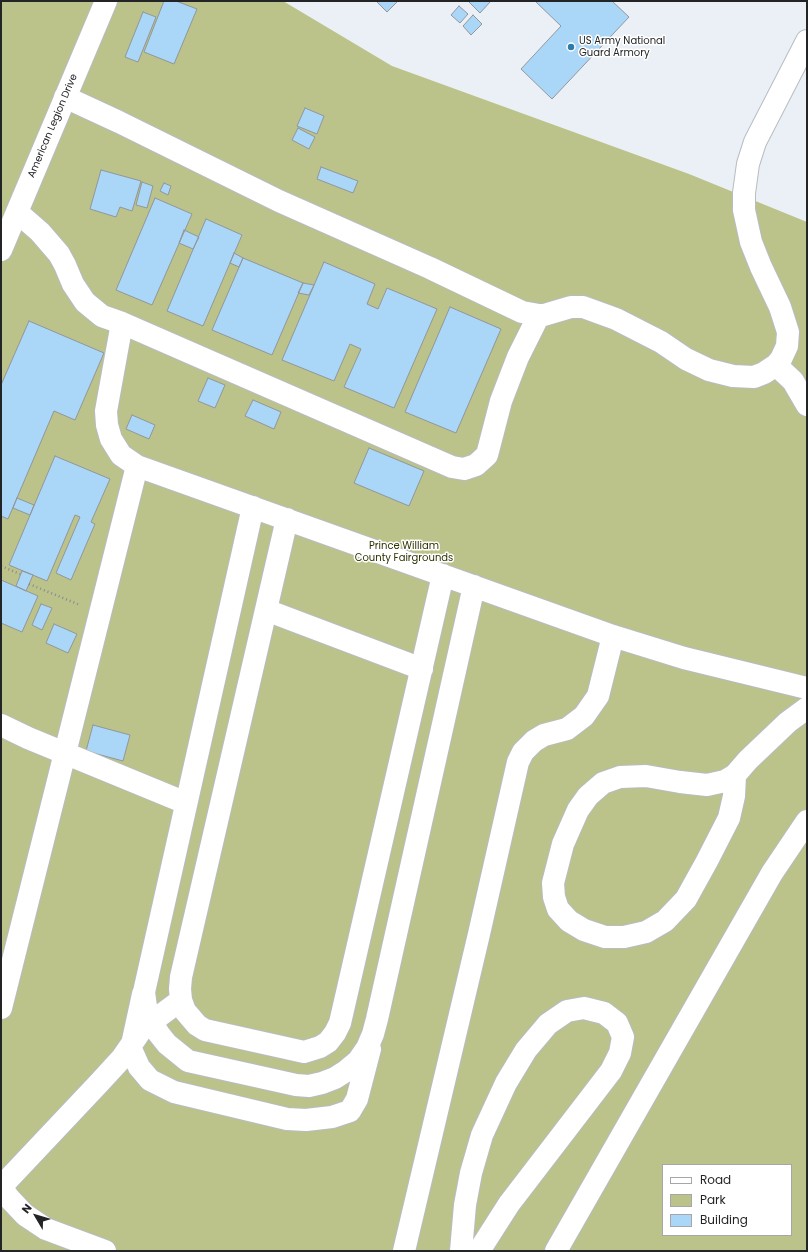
<!DOCTYPE html>
<style>
body{margin:0}
#map{position:relative;width:808px;height:1252px;overflow:hidden;background:#eaf0f6;font-family:Poppins,sans-serif}
canvas{display:block}
.frame{position:absolute;inset:0;border:2px solid #222426;pointer-events:none}
.legend{position:absolute;left:662px;top:1164px;width:130px;height:72px;box-sizing:border-box;background:#fff;border:1px solid #a7a7a8;margin:0;padding:5px 7px;list-style:none;font-size:12px;color:#222426}
.legend li{display:flex;align-items:center;gap:8px;height:20px}
.legend b{width:20px;border:1px solid #a7a7a8}
.north{position:absolute;left:16px;top:1196px;width:40px;height:40px;-webkit-text-stroke:3px #fff;paint-order:stroke;rotate:308deg;font-size:11px;font-weight:700;line-height:16px;text-align:center;color:#222426}
.north::after{content:'';display:block;margin:auto;width:14px;height:18px;background:#222426;clip-path:polygon(50% 0,100% 100%,50% 72%,0 100%)}
</style>
<div id="map">
<canvas width="808" height="1252"></canvas>
<div class="frame"></div>
<ul class="legend">
<li><b style="height:5px;background:#fff"></b>Road</li>
<li><b style="height:11px;background:#bbc28a"></b>Park</li>
<li><b style="height:11px;background:#aad6f7"></b>Building</li>
</ul>
<div class="north">N</div>
</div>
<script>
const g = document.querySelector('canvas').getContext('2d');
g.lineJoin = 'round';
function fill(path, color) { g.fillStyle = color; g.fill(path, 'evenodd'); }
const poly = rows => new Path2D(rows.map(r => 'M' + r).join(''));
function trace(path, color, width, dash) { g.strokeStyle = color; g.lineWidth = width; g.lineCap = dash ? 'butt' : 'round'; g.setLineDash(dash || []); g.stroke(path); }
function drawText(font, color, halo, rows, align = 'center') {
  g.font = font + ' Poppins,sans-serif'; g.lineWidth = 3; g.setLineDash([]); g.textBaseline = 'middle'; g.strokeStyle = halo; g.fillStyle = color; for (const [text, x, y, turn = 0] of rows) {
    g.save(); g.translate(x, y); g.rotate((+turn || 0) * Math.PI / 180); g.textAlign = isNaN(turn) ? turn : align; if (halo) g.strokeText(text, 0, 0); g.fillText(text, 0, 0); g.restore();
  }
}
const green = poly([
 [1,1,283,1,392,66,689,174,807,222,807,1251,1,1251],
 [663,1165,791,1165,791,1235,663,1235]
]);
const building = poly([
 [164,1,176,1,197,9,174,64,144,52,164,1],
 [376,1,398,1,387,12,376,1],
 [468,1,491,1,480,13,468,1],
 [535,1,612,1,629,17,552,99,521,69,561,26,535,1],
 [459,6,468,14,460,23,451,15,459,6],
 [143,12,156,17,138,62,125,57,143,12],
 [473,15,482,24,471,35,463,26,473,15],
 [305,108,324,116,317,134,297,126,305,108],
 [298,128,315,137,309,149,292,140,298,128],
 [321,167,358,181,353,193,317,179,321,167],
 [101,170,141,181,132,211,120,207,116,217,90,209,101,170],
 [142,182,153,186,147,208,136,205,142,182],
 [164,183,171,186,168,195,160,191,164,183],
 [155,198,192,214,152,305,116,290,155,198],
 [206,219,242,235,203,326,167,311,206,219],
 [184,230,199,237,193,249,179,243,184,230],
 [234,253,243,258,239,267,230,263,234,253],
 [243,258,303,283,272,355,212,330,243,258],
 [324,262,375,284,367,304,378,309,387,288,437,309,394,408,344,387,361,349,350,344,334,381,282,360,324,262],
 [303,283,314,285,309,295,298,293,303,283],
 [450,307,501,329,456,433,405,412,450,307],
 [29,321,104,353,75,420,54,411,8,519,1,516,1,385,29,321],
 [208,378,225,385,215,408,198,401,208,378],
 [253,400,281,412,274,429,245,416,253,400],
 [132,415,155,425,149,439,126,429,132,415],
 [369,448,424,471,409,506,354,483,369,448],
 [55,456,110,479,91,522,95,524,71,580,56,573,80,517,75,515,47,581,9,565,55,456],
 [17,498,34,505,30,515,13,508,17,498],
 [22,571,33,575,26,591,16,586,22,571],
 [1,580,38,596,22,632,1,623,1,580],
 [41,604,52,608,42,630,32,625,41,604],
 [54,624,77,634,68,653,46,643,54,624],
 [93,725,130,735,123,761,86,751,93,725]
]);
const path = poly([
 [1,566,20,574],
 [29,584,80,605]
]);
const minor = poly([
 [65,97,119,122,279,201,430,268,522,312,539,315],
 [17,212,40,232,59,254,65,265,73,284,85,302,102,316,122,323,452,467,464,469,476,465,487,455,501,401,518,357,539,315,544,315,571,307,583,307,616,319,661,342,686,359,709,370,733,376,754,377,764,373,776,365,781,359,787,346,788,332,780,307,761,267,751,242,744,210,744,193,748,164,755,142,807,41],
 [1,250,106,1],
 [122,323,106,411,107,425,111,439,121,455,137,466,613,636,684,658,807,688],
 [776,365,793,381,807,405],
 [253,507,144,992,146,1007,151,1021,159,1034,167,1044,188,1061,296,1085,309,1086,322,1083,335,1078,346,1071,358,1061,367,1048,373,1034,377,1019,474,586],
 [287,519,181,977,180,989,181,1000,185,1011,197,1025,205,1030,304,1052,320,1047,328,1042,335,1033,340,1023,443,575],
 [266,610,422,669],
 [1,725,28,738,186,803],
 [735,775,734,796,729,818,707,861,686,899,665,921,646,932,624,937,605,937,584,930,569,921,558,909,554,897,553,883,563,844,578,810,588,796,603,783,620,777,646,776,680,782,707,785,725,781,735,775,748,760,788,722,807,708],
 [143,994,131,1049,139,1067,150,1080,174,1092,287,1119,306,1120,332,1117,350,1111,357,1099,370,1049],
 [1,1008,137,466],
 [1,1186,8,1197,25,1215,46,1229,105,1251],
 [1,1187,100,1082,122,1058,142,1029,181,1000],
 [404,1251,479,934,518,762,523,752,534,741,544,735,567,729,584,716,598,696,613,636],
 [461,1251,465,1205,471,1173,482,1135,506,1083,526,1050,548,1024,567,1011,584,1008,604,1013,617,1023,623,1037,620,1053,611,1071,509,1204,479,1251],
 [556,1251,772,873,807,821]
]);
const markers = [
 [571,47,4,"#2d7cae"]
];
const poiNames = [
 ["US Army National",579,41],
 ["Guard Armory",579,53]
];
const streetNames = [
 ["American Legion Drive",53,126,-67]
];
const parkNames = [
 ["Prince William",404,546],
 ["County Fairgrounds",404,558]
];
fill(green, '#bbc28a');
fill(building, '#aad6f7');
trace(building, '#91979c', 1);
trace(minor, '#b7bdc2', 24);
trace(path, '#878c90', 2.5, [1, 3]);
trace(minor, '#fff', 22);
for (const [x, y, r, color] of markers) { const dot = new Path2D(); dot.arc(x, y, r, 0, 2 * Math.PI); g.fillStyle = color; g.fill(dot); trace(dot, '#fff', 1.5); }
drawText('10px', '#222426', '#fff', poiNames, 'left');
drawText('10px', '#222426', '#fff', streetNames);
drawText('10px', '#2f3201', '#fff', parkNames);
</script>
